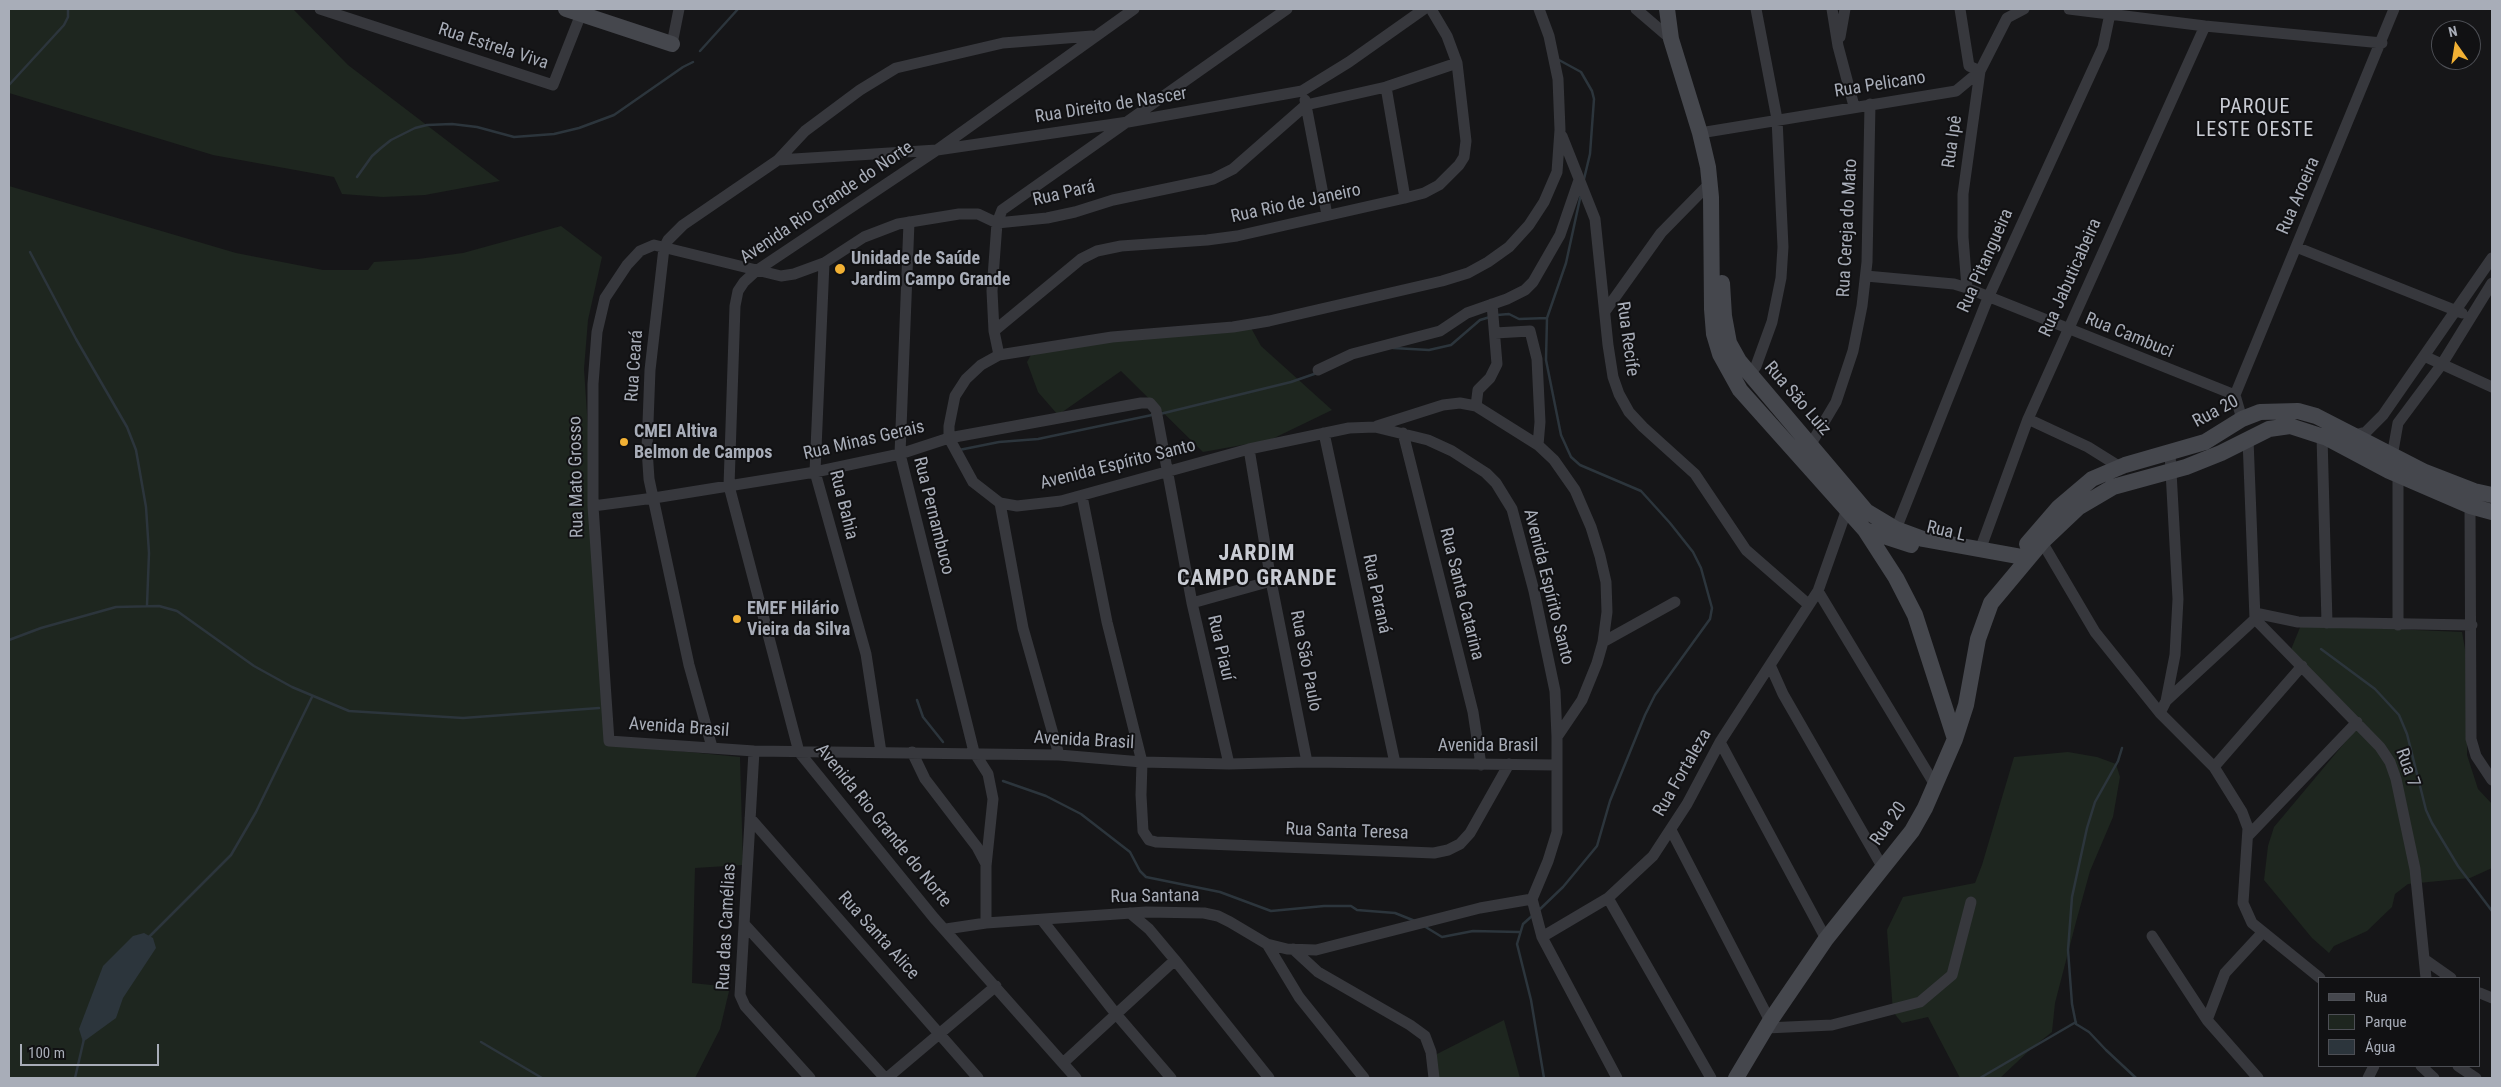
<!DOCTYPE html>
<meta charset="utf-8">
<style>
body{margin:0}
#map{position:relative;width:2501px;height:1087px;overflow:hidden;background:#161618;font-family:"Roboto Condensed",sans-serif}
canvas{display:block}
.frame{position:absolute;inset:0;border:10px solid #a8adb8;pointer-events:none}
.legend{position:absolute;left:2318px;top:977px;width:162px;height:90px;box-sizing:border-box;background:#111113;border:1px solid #4d4f55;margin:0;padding:6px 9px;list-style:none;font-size:15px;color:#a8adb8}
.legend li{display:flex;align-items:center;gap:10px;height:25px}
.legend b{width:25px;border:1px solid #4d4f55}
.north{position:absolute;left:2431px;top:20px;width:50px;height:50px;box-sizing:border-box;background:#111113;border:1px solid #4d4f55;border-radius:50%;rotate:347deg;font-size:14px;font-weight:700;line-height:20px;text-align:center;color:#a8adb8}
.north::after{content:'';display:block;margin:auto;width:18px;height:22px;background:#f2b134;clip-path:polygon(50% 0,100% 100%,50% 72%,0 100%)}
.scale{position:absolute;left:20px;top:1044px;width:139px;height:22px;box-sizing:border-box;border:2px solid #a8adb8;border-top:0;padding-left:6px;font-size:15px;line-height:18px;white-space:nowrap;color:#a8adb8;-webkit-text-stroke:4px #111113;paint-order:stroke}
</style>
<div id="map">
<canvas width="2501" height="1087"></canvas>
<div class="frame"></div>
<ul class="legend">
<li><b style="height:6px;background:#45474d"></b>Rua</li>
<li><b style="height:14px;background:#1e261f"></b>Parque</li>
<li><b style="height:14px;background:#2c353c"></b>Água</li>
</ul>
<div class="north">N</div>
<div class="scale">100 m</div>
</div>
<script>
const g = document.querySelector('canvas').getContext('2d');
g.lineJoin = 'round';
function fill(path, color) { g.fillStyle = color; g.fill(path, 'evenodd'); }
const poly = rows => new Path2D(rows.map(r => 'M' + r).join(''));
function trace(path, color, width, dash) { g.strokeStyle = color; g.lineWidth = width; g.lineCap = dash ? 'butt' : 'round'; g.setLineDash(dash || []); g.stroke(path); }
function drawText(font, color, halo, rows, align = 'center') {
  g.font = font + ' "Roboto Condensed",sans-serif'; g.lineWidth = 4; g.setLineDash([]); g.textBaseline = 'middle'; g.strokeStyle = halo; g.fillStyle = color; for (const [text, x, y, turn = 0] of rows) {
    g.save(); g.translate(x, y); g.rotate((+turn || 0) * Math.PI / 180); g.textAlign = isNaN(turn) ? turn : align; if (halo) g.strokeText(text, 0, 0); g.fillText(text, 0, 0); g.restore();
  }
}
const green = poly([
 [9,9,293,9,348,65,500,181,425,195,383,197,342,194,334,177,213,155,9,93],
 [9,186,236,253,323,270,368,270,374,262,418,259,463,253,561,226,602,257,588,320,584,369,602,638,606,744,740,757,743,865,695,868,692,983,730,987,720,1029,695,1078,9,1078],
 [1250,326,1261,346,1332,410,1270,440,1203,452,1121,371,1058,415,1038,392,1027,362,1032,353,1093,343],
 [2301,625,2462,632,2468,666,2467,755,2478,789,2492,804,2492,868,2470,878,2408,884,2395,894,2392,907,2367,931,2334,946,2329,953,2312,938,2264,880,2268,846,2274,827,2357,728,2290,652],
 [2068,752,2097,757,2116,764,2120,777,2113,817,2090,871,2076,922,2055,1003,2052,1032,2033,1047,2000,1078,1960,1078,1928,1017,1902,1023,1893,1012,1887,930,1903,897,1975,883,1982,865,2014,757],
 [1504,1020,1520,1078,1437,1078,1435,1055]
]);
const water = poly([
 [144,933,153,938,156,948,123,998,116,1018,83,1042,79,1029,103,966,133,936]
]);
const stream = poly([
 [700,51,738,9],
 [1559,60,1581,72,1592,91,1594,99,1590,154,1584,179],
 [9,85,64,25,68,17,68,9],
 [357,177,372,156,381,148,391,140,415,128,427,125,452,124,477,127,514,137,554,134,579,128,614,115,683,67,693,62],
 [30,252,76,339,127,427,136,450,146,507,149,553,147,605],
 [1497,315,1509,314,1519,319,1547,318],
 [1393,348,1429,350,1451,345,1480,320,1490,317],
 [1160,414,1291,382,1317,373],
 [959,450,999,442,1038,439,1152,415],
 [9,640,41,628,116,607,159,606,177,611,254,666,292,687,349,711,463,718,599,708],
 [2321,649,2375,689,2399,715,2407,734,2426,810,2432,823,2458,866,2492,911],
 [917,700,923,717,943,742],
 [2122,748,2118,761,2095,802,2087,828,2072,897,2068,950,2072,1004,2076,1024,2089,1032,2106,1050,2136,1078],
 [1003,781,1046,796,1081,814,1130,852,1140,871,1146,877,1220,892,1271,911,1324,906,1351,906,1357,910,1395,913,1415,921],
 [1538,911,1563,887,1597,846,1610,801,1645,715,1655,695,1710,619,1712,608,1701,568,1693,552,1670,523,1641,491,1580,465,1571,457,1561,435,1546,360,1547,318,1566,263,1581,194],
 [1532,916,1523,924,1517,944,1531,1000,1544,1078],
 [1424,926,1442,937,1473,931,1519,932],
 [148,938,231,855,256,812,312,697],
 [481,1042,542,1078],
 [75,1078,84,1039],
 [1980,1078,2076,1022]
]);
const street = poly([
 [320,9,553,85,581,14],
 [1636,9,1671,39],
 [1832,9,1838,46,1854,106],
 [1960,9,1969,66,1980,71],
 [2069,9,2205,26,2382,43],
 [1840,37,1845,9],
 [672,44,679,9],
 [1457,63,1386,87,1306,105,1233,169,1213,179,1113,200,1075,212,1047,218,997,223,978,214,959,214,898,224,864,237,824,263,794,274,781,276,654,245,640,251,627,265,605,298,597,332,593,384,593,506,609,741,754,751,1059,755,1142,762,1229,764,1307,762,1556,765],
 [1386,87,1405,198],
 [1305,100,1327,215],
 [1700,133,1956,91,1980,71,2007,18,2024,9],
 [1562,136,1595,219,1608,345,1613,377,1619,394,1629,412,1643,427,1695,474,1746,550,1809,605],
 [778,160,937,150,1128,122,1302,91,1349,62,1424,9],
 [909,222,900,454,974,752,988,774,993,799,986,866,986,923],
 [2296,247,2462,313],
 [824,263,815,472,866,654,881,752],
 [1866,276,1954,284,1967,288,2235,395],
 [1967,288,1963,237,1963,194,1980,71],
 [1606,310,1661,233,1710,183],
 [994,331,1081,259,1097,251,1121,246,1207,240,1237,236,1405,198,1424,193,1439,185,1459,165,1464,157,1466,141,1457,63,1447,36,1431,9],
 [1495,333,1530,331,1537,359,1540,422,1538,445],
 [999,355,994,331,992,291,997,223,1002,210,1287,9],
 [2424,356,2492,387],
 [1318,370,1352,354,1440,331,1467,313,1507,299,1525,290,1533,282,1560,235,1579,180],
 [1749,376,1756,366,1772,322,1781,278,1783,247,1777,119,1756,9],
 [2235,395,2394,9],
 [2235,395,2242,419],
 [1476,406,1478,390,1490,378,1497,364,1492,304],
 [2028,419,2088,447,2120,467],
 [1377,426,1443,405,1460,403,1476,406,1538,445,1554,460,1575,490,1591,527,1600,556,1606,582,1607,612,1603,642,1597,663,1582,700,1557,737],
 [1324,433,1395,763],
 [1403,433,1473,712,1481,765],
 [2322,436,2327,623],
 [2351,436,2366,432,2383,415,2492,258],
 [2248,439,2255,619],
 [1249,449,1271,581,1307,762],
 [1808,449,1836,402,1853,351,1862,306,1867,262,1870,104],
 [2391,462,2398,423,2442,364,2492,283],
 [2398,475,2398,625],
 [1082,496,1107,622,1142,762,1141,795,1143,831,1149,840,1156,842,1434,853,1448,850,1460,844,1470,833,1509,764],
 [1000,503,1023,628,1059,755],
 [593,506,654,498,815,472,900,454,949,438,1141,403,1150,403,1156,410,1192,603,1229,764],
 [2470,506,2471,739,2476,756,2492,780],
 [1896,529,1988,298,2103,47,2111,9],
 [2042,542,2095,632,2160,713,2214,767,2242,812,2248,828,2243,903,2252,923,2320,978],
 [1980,550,2028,419,2205,26],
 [1818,591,1935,785],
 [1192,603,1271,581],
 [2255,613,2298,622,2472,625],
 [2255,619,2380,747,2390,762,2396,779,2415,869,2426,978],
 [1603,642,1675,602],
 [1770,665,1783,694,1883,868],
 [2166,701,2255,619],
 [2160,713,2166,701,2175,655,2178,599,2170,453],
 [1720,742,1826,939],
 [712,747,689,665,649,479,647,449,650,370,664,248,668,240,683,225,778,160,805,131,860,90,896,68,1003,43,1092,36],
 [754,751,740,995,745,1006,810,1078],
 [912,752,925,779,977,847,986,864],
 [2214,767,2302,666],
 [750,818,978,1078],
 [1671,830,1770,1021],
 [2248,836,2357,722],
 [1608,898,1711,1078],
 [1532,899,1548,861,1557,832,1557,737,1555,691,1534,591,1512,509,1496,483,1486,473,1452,451,1428,440,1375,427,1349,428,1249,449,1061,501,1017,506,1000,503,973,482,949,438,949,426,955,396,966,379,981,365,999,355,1112,337,1233,327,1269,321,1442,281,1468,273,1488,262,1509,247,1529,225,1544,202,1557,172,1560,130,1558,79,1549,36,1539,9],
 [1532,899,1542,937,1617,1078],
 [1130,913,1149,929,1175,960,1269,1078],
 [1042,920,1116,1014,1171,1078],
 [745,925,885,1078],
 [946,929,986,923,1146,912,1204,913,1218,916,1230,922,1267,944,1287,949,1316,950,1480,908,1532,899],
 [2152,936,2207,1020,2258,1078],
 [1542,937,1608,898,1653,856,1687,804,1720,742,1818,591,1847,509],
 [1267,944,1299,997,1364,1078],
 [1293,949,1318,972,1410,1025,1425,1036,1431,1052,1434,1078],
 [2424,959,2451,978],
 [2480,993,2492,998],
 [2207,1020,2225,973,2262,933],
 [1766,1028,1832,1025,1920,1002,1952,975,1971,902],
 [1063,1063,1175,960],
 [2421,1066,2434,1078],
 [2458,1066,2476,1078],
 [887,1078,996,986],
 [1076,1078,934,918,799,752,729,486,735,306,738,291,744,282,756,271,937,150,1134,9],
 [2368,1078,2374,1066]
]);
const secondary = poly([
 [566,9,672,44],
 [1667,9,1671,39,1700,133,1708,167,1711,197,1712,309,1714,334,1720,354,1740,390,1865,530,1896,578,1915,615,1955,739],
 [1722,283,1724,316,1729,343,1739,361,1866,511,1896,529,1923,539,2028,558],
 [1865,530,1911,545],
 [2027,544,2059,507,2092,479,2125,465,2205,442,2242,419,2260,412,2298,411,2316,416,2425,472,2474,491,2492,495],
 [1736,1078,1770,1021,1826,939,1912,831,1925,808,1955,739,1966,705,1978,639,1991,603,2042,542,2079,507,2113,487,2186,467,2221,453,2269,429,2290,426,2327,438,2389,471,2470,506,2492,512]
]);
const markers = [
 [840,269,6,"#f2b134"],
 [624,442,5,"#f2b134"],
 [737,619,5,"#f2b134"]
];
const streetNames = [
 ["Rua Estrela Viva",493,47,18],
 ["Rua Pelicano",1880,85,-9],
 ["Rua Direito de Nascer",1111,106,-9],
 ["Rua Ipê",1953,142,-82],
 ["Rua Pará",1064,194,-13],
 ["Rua Aroeira",2299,196,-67],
 ["Avenida Rio Grande do Norte",827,203,-34],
 ["Rua Rio de Janeiro",1296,204,-12],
 ["Rua Cereja do Mato",1848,228,-87],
 ["Rua Pitangueira",1986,261,-66],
 ["Rua Jabuticabeira",2071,278,-66],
 ["Rua Cambuci",2129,336,22],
 ["Rua Recife",1627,339,82],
 ["Rua Ceará",635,366,-86],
 ["Rua São Luiz",1797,399,49],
 ["Rua 20",2216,412,-28],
 ["Rua Minas Gerais",864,441,-13],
 ["Avenida Espírito Santo",1118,465,-14],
 ["Rua Mato Grosso",577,477,-91],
 ["Rua Bahia",843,505,76],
 ["Rua Pernambuco",933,516,76],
 ["Rua L",1946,532,13],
 ["Avenida Espírito Santo",1548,587,76],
 ["Rua Paraná",1376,594,78],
 ["Rua Santa Catarina",1461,594,76],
 ["Rua Piauí",1220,648,77],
 ["Rua São Paulo",1305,661,79],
 ["Avenida Brasil",679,728,4],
 ["Avenida Brasil",1084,741,3],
 ["Avenida Brasil",1488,746],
 ["Rua 7",2407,768,70],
 ["Rua Fortaleza",1683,773,-60],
 ["Rua 20",1889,824,-55],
 ["Avenida Rio Grande do Norte",883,826,51],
 ["Rua Santa Teresa",1347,832,2],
 ["Rua Santana",1155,897,-1],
 ["Rua das Camélias",727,927,-87],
 ["Rua Santa Alice",878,936,48]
];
const poiNames = [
 ["Unidade de Saúde",851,259],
 ["Jardim Campo Grande",851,280],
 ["CMEI Altiva",634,432],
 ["Belmon de Campos",634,453],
 ["EMEF Hilário",747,609],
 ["Vieira da Silva",747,630]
];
const quarterNames = [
 ["PARQUE",2255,108],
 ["LESTE OESTE",2255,131]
];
const districtNames = [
 ["JARDIM",1257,554],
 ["CAMPO GRANDE",1257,579]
];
fill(green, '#1e261f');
fill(water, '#2c353c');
trace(stream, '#2c353c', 2.5);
trace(street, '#37383d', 11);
trace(secondary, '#45474d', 16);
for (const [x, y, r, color] of markers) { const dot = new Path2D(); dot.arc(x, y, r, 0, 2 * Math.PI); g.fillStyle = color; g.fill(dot); trace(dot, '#111113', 2); }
drawText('18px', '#a8adb8', '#111113', streetNames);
drawText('bold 18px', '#a8adb8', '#111113', poiNames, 'left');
g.letterSpacing = '1px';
drawText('20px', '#c9ccd4', '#111113', quarterNames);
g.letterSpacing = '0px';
g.letterSpacing = '1px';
drawText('bold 22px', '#c9ccd4', '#111113', districtNames);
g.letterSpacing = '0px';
</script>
